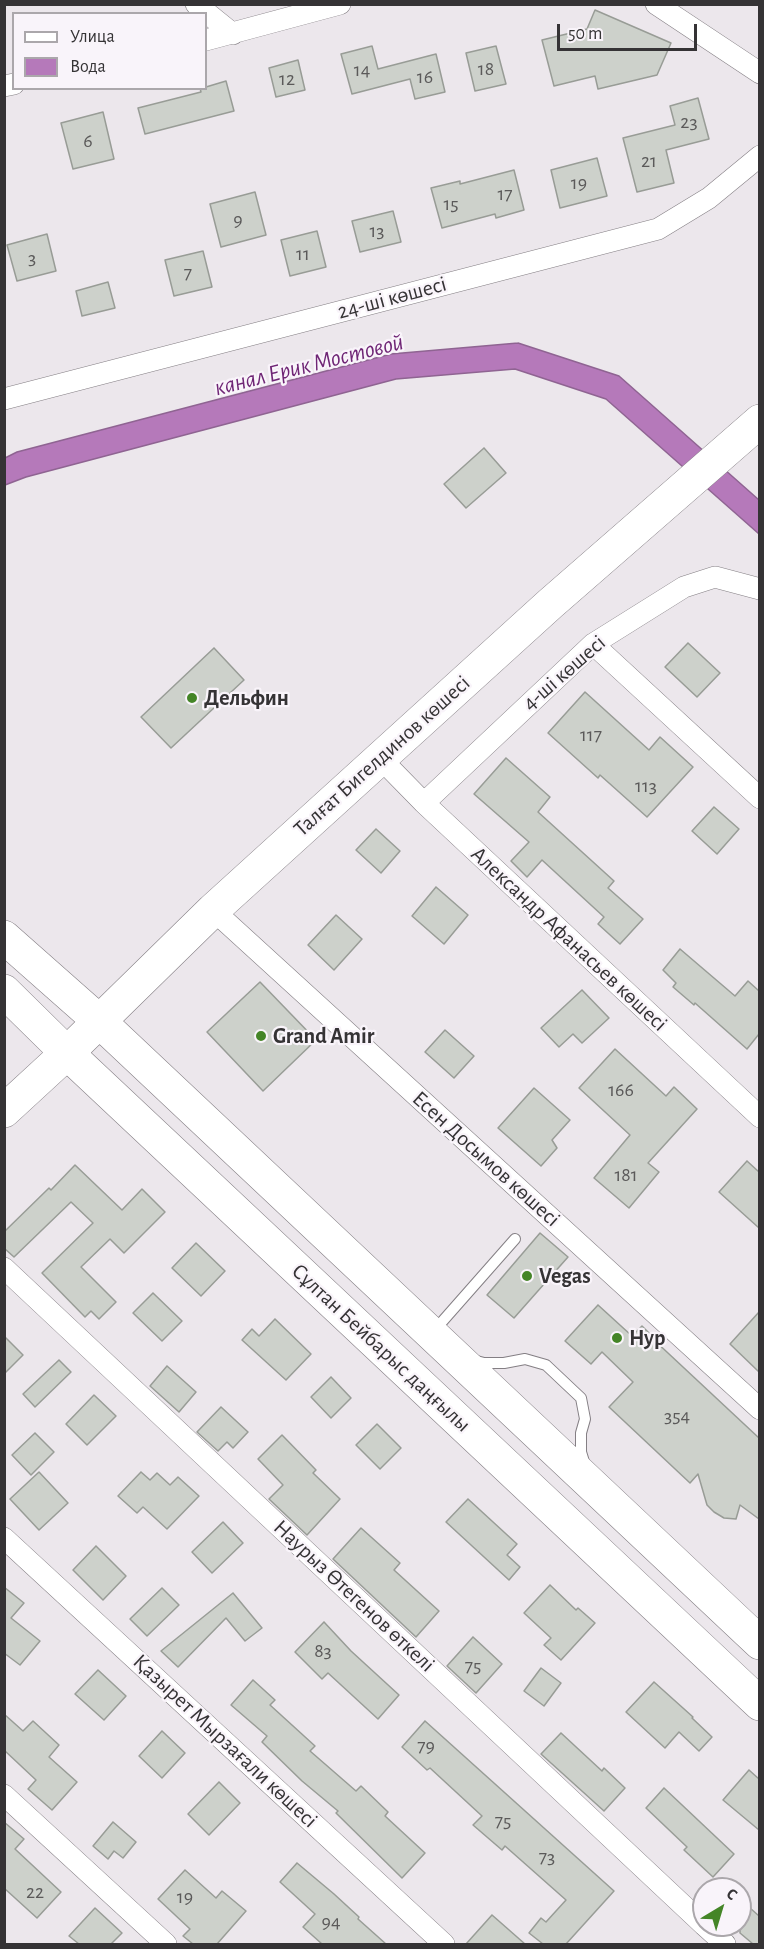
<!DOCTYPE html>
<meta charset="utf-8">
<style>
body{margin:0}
#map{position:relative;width:764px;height:1949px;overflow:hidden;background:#ece7ec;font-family:"Alegreya Sans",sans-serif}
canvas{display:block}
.frame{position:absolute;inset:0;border:6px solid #353335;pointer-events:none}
.legend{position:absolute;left:12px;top:12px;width:195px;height:78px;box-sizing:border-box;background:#f9f4fa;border:2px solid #aba7ab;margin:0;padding:8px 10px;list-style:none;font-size:18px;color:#353335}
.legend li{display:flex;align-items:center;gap:12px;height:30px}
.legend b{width:30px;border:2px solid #aba7ab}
.north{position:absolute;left:692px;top:1877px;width:60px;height:60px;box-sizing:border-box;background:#f9f4fa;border:2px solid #aba7ab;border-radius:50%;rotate:38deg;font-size:16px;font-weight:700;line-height:24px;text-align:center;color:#353335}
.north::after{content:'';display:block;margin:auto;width:21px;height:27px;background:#448527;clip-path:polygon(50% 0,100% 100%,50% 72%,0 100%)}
.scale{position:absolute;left:557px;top:24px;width:140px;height:27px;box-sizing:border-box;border:3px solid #353335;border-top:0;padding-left:8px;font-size:18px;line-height:21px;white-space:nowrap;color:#353335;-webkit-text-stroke:4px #f9f4fa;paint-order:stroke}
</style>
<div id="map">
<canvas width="764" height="1949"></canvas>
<div class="frame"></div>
<ul class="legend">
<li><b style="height:8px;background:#fff"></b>Улица</li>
<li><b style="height:16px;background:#b579ba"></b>Вода</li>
</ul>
<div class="north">С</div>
<div class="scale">50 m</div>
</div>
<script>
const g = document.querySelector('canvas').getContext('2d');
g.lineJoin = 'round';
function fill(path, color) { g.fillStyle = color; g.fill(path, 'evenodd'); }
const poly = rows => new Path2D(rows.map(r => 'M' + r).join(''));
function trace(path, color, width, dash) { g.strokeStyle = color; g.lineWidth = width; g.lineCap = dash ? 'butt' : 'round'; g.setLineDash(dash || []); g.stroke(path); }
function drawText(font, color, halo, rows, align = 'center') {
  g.font = font + ' "Alegreya Sans",sans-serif'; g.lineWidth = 4.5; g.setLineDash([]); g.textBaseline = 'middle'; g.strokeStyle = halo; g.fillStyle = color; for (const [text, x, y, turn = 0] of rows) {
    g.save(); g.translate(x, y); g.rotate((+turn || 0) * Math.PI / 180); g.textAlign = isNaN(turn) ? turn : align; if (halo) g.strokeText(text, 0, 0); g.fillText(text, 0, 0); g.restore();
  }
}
const water = poly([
 [518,343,619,376,759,500,759,534,606,399,515,369,396,379,26,477,5,485,5,458,17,452,391,354,518,343]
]);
const building = poly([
 [595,10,671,43,657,75,598,89,595,76,554,86,542,40,587,29,595,10],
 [372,46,378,69,436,54,445,92,415,99,410,79,352,94,341,54,372,46],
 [496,46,506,84,475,91,466,53,496,46],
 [298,60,305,90,276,97,269,68,298,60],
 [226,81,234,111,145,134,138,108,201,92,200,88,206,88,206,87,226,81],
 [698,98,709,139,666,150,674,183,637,192,623,138,675,125,670,106,698,98],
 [103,112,114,159,73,169,61,123,103,112],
 [597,158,607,196,560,208,551,170,597,158],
 [514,170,524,210,496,218,495,214,442,228,431,188,460,181,460,184,514,170],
 [255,192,266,235,221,247,210,204,255,192],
 [393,211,401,242,360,252,352,221,393,211],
 [317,231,326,267,290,276,281,240,317,231],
 [47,234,56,271,17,281,7,245,47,234],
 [203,251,212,287,174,296,165,260,203,251],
 [108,282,115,308,82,316,76,291,108,282],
 [484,448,506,473,466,508,444,484,484,448],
 [688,643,720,673,697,697,665,667,688,643],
 [214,648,244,680,171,748,141,717,214,648],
 [585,692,649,750,660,737,693,767,647,817,600,775,598,778,548,733,585,692],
 [506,758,550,797,538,812,614,881,608,888,643,919,620,944,598,924,604,917,542,860,527,877,511,861,529,842,474,794,506,758],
 [714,807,739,829,717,854,692,831,714,807],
 [376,829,400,851,381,873,356,850,376,829],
 [436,887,468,915,444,944,412,916,436,887],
 [336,915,362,939,334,970,308,945,336,915],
 [680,949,735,996,748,981,759,991,759,1034,747,1049,695,1003,694,1005,673,987,676,983,663,970,680,949],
 [260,982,316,1040,263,1091,207,1032,260,982],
 [582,990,609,1018,582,1043,573,1034,559,1047,541,1028,582,990],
 [445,1030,474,1056,454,1078,425,1052,445,1030],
 [615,1049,666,1096,674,1087,697,1109,648,1163,659,1172,629,1208,594,1178,630,1135,579,1088,615,1049],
 [534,1088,570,1120,552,1140,557,1148,541,1166,498,1128,534,1088],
 [747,1161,759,1172,759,1228,719,1192,747,1161],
 [75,1165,122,1210,142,1189,165,1212,124,1253,110,1239,81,1267,116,1302,99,1319,91,1311,85,1317,42,1273,93,1223,71,1202,14,1257,4,1248,4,1232,49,1188,51,1190,75,1165],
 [540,1233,568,1257,514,1318,487,1295,540,1233],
 [196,1243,225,1271,201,1296,172,1268,196,1243],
 [153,1293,182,1321,162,1341,133,1313,153,1293],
 [598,1305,632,1336,642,1326,654,1338,653,1339,759,1438,759,1519,740,1505,736,1519,724,1518,714,1512,707,1505,698,1474,690,1483,609,1407,633,1382,602,1352,591,1364,565,1341,598,1305],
 [759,1312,759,1372,730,1344,759,1312],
 [275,1319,311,1354,286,1380,242,1340,252,1329,259,1336,275,1319],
 [4,1336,23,1355,4,1374,4,1336],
 [59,1360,71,1372,35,1407,23,1394,59,1360],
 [167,1366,196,1392,179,1412,150,1386,167,1366],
 [331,1377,351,1398,331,1418,311,1397,331,1377],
 [94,1395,116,1416,87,1445,66,1424,94,1395],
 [221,1407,248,1432,233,1448,227,1442,218,1451,197,1432,221,1407],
 [377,1424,401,1448,380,1469,356,1445,377,1424],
 [35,1433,54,1452,31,1475,12,1455,35,1433],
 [282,1435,316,1470,313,1473,340,1499,307,1535,269,1499,283,1485,258,1459,282,1435],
 [39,1472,68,1503,39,1530,10,1499,39,1472],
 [141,1472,150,1480,157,1473,170,1485,178,1477,199,1496,167,1529,143,1507,137,1513,118,1496,141,1472],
 [468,1499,517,1544,507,1555,520,1567,509,1580,446,1522,468,1499],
 [223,1522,243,1543,212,1573,192,1552,223,1522],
 [361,1528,400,1563,394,1570,439,1611,416,1637,333,1559,361,1528],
 [96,1546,126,1576,103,1600,73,1570,96,1546],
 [550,1585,576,1610,578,1608,595,1623,561,1660,544,1645,551,1638,524,1613,550,1585],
 [4,1587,24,1603,11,1618,40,1641,20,1665,4,1653,4,1587],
 [162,1588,179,1605,147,1636,130,1619,162,1588],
 [233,1593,262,1628,245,1641,226,1618,178,1667,161,1651,233,1593],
 [324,1622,351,1651,399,1695,378,1719,328,1673,322,1679,295,1652,324,1622],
 [473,1637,502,1664,476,1693,447,1666,473,1637],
 [541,1668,561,1683,544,1706,524,1691,541,1668],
 [98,1670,126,1696,104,1720,75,1694,98,1670],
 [253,1680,275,1700,270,1705,315,1746,310,1751,356,1791,361,1786,388,1812,385,1816,425,1853,402,1878,336,1813,338,1811,302,1781,262,1742,267,1736,231,1705,253,1680],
 [654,1682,693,1717,692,1718,712,1737,699,1751,679,1732,665,1748,626,1712,654,1682],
 [4,1714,23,1731,33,1721,59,1745,49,1757,77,1782,52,1810,28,1789,36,1780,4,1750,4,1714],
 [425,1721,614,1891,566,1944,543,1944,529,1933,541,1918,546,1922,566,1900,505,1846,502,1850,473,1825,482,1816,430,1768,427,1770,402,1747,425,1721],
 [162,1731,185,1753,162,1778,139,1756,162,1731],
 [561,1733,602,1771,604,1768,625,1788,604,1811,541,1754,561,1733],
 [749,1770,759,1779,759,1830,723,1800,749,1770],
 [219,1782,240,1803,209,1835,188,1814,219,1782],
 [664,1788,734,1854,713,1877,684,1850,687,1847,646,1808,664,1788],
 [4,1822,24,1839,15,1849,61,1892,37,1918,4,1888,4,1822],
 [113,1822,136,1842,123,1858,114,1851,108,1859,93,1846,113,1822],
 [297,1863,334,1894,359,1917,358,1919,386,1944,322,1944,303,1927,315,1914,280,1882,297,1863],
 [185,1870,216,1898,222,1891,246,1911,217,1944,193,1944,183,1936,190,1929,158,1899,185,1870],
 [740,1899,759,1916,759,1944,753,1944,740,1933,740,1899],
 [95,1908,122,1933,111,1944,79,1944,69,1936,95,1908],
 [492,1915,525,1944,466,1944,492,1915]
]);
const service = poly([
 [433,1332,515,1239],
 [473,1360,484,1363,504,1363,525,1359,546,1365,581,1398,585,1419,581,1433,581,1452,585,1465]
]);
const minor = poly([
 [196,4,233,34],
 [656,4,760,73],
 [206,40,340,4],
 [4,86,14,84],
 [4,399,658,229,709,198,760,156],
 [593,644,760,798],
 [380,758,424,803,760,1117],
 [424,803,593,644,684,587,715,577,760,589],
 [213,910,760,1409],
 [4,1268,704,1925],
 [4,1538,444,1944],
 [4,1795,166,1944],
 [704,1925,725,1944]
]);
const primary = poly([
 [4,937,99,1021,760,1643],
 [4,991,67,1053,760,1704],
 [4,1111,67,1053,213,910,550,604,760,421]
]);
const markers = [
 [192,698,6,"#448527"],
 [261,1036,6,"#448527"],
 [527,1276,6,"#448527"],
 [617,1338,6,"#448527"]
];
const numberNames = [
 ["18",486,69],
 ["14",362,70],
 ["16",425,77],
 ["12",287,79],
 ["23",689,122],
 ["6",88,141],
 ["21",649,161],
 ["19",579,183],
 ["17",505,194],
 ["15",451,204],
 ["9",238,220],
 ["13",377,231],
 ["11",303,254],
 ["3",32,258],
 ["7",188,273],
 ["117",591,735],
 ["113",646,786],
 ["166",621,1090],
 ["181",626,1175],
 ["354",677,1416],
 ["83",323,1651],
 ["75",473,1666],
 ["79",426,1746],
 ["75",503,1821],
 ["73",547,1857],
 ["22",35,1892],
 ["19",185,1897],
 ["94",331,1922]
];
const streetNames = [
 ["24-ші көшесі",392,298,-15],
 ["4-ші көшесі",564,673,-41],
 ["Талғат Бигелдинов көшесі",382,756,-42],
 ["Александр Афанасьев көшесі",569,939,43],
 ["Есен Досымов көшесі",486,1159,42],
 ["Сұлтан Бейбарыс даңғылы",381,1348,43],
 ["Наурыз Өтегенов өткелі",354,1596,43],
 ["Қазырет Мырзағали көшесі",225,1741,43]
];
const poiNames = [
 ["Дельфин",204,698],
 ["Grand Amir",273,1036],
 ["Vegas",539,1276],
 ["Нур",629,1338]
];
const waterNames = [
 ["канал Ерик Мостовой",309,365,-14]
];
fill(water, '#b579ba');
trace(water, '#8f6492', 1.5);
fill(building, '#cdd1cb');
trace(building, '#989c96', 1.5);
trace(service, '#847f84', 12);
trace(minor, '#847f84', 22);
trace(primary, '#847f84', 34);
trace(service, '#fff', 10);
trace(minor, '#fff', 21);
trace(primary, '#fff', 33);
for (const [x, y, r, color] of markers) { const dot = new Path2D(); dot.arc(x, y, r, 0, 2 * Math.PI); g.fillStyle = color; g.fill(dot); trace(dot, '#f9f4fa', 2); }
drawText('20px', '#5b5a5a', null, numberNames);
drawText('22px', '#353335', '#f9f4fa', streetNames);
drawText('bold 22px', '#353335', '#f9f4fa', poiNames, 'left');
drawText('italic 24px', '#6f2575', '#f9f4fa', waterNames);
</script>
